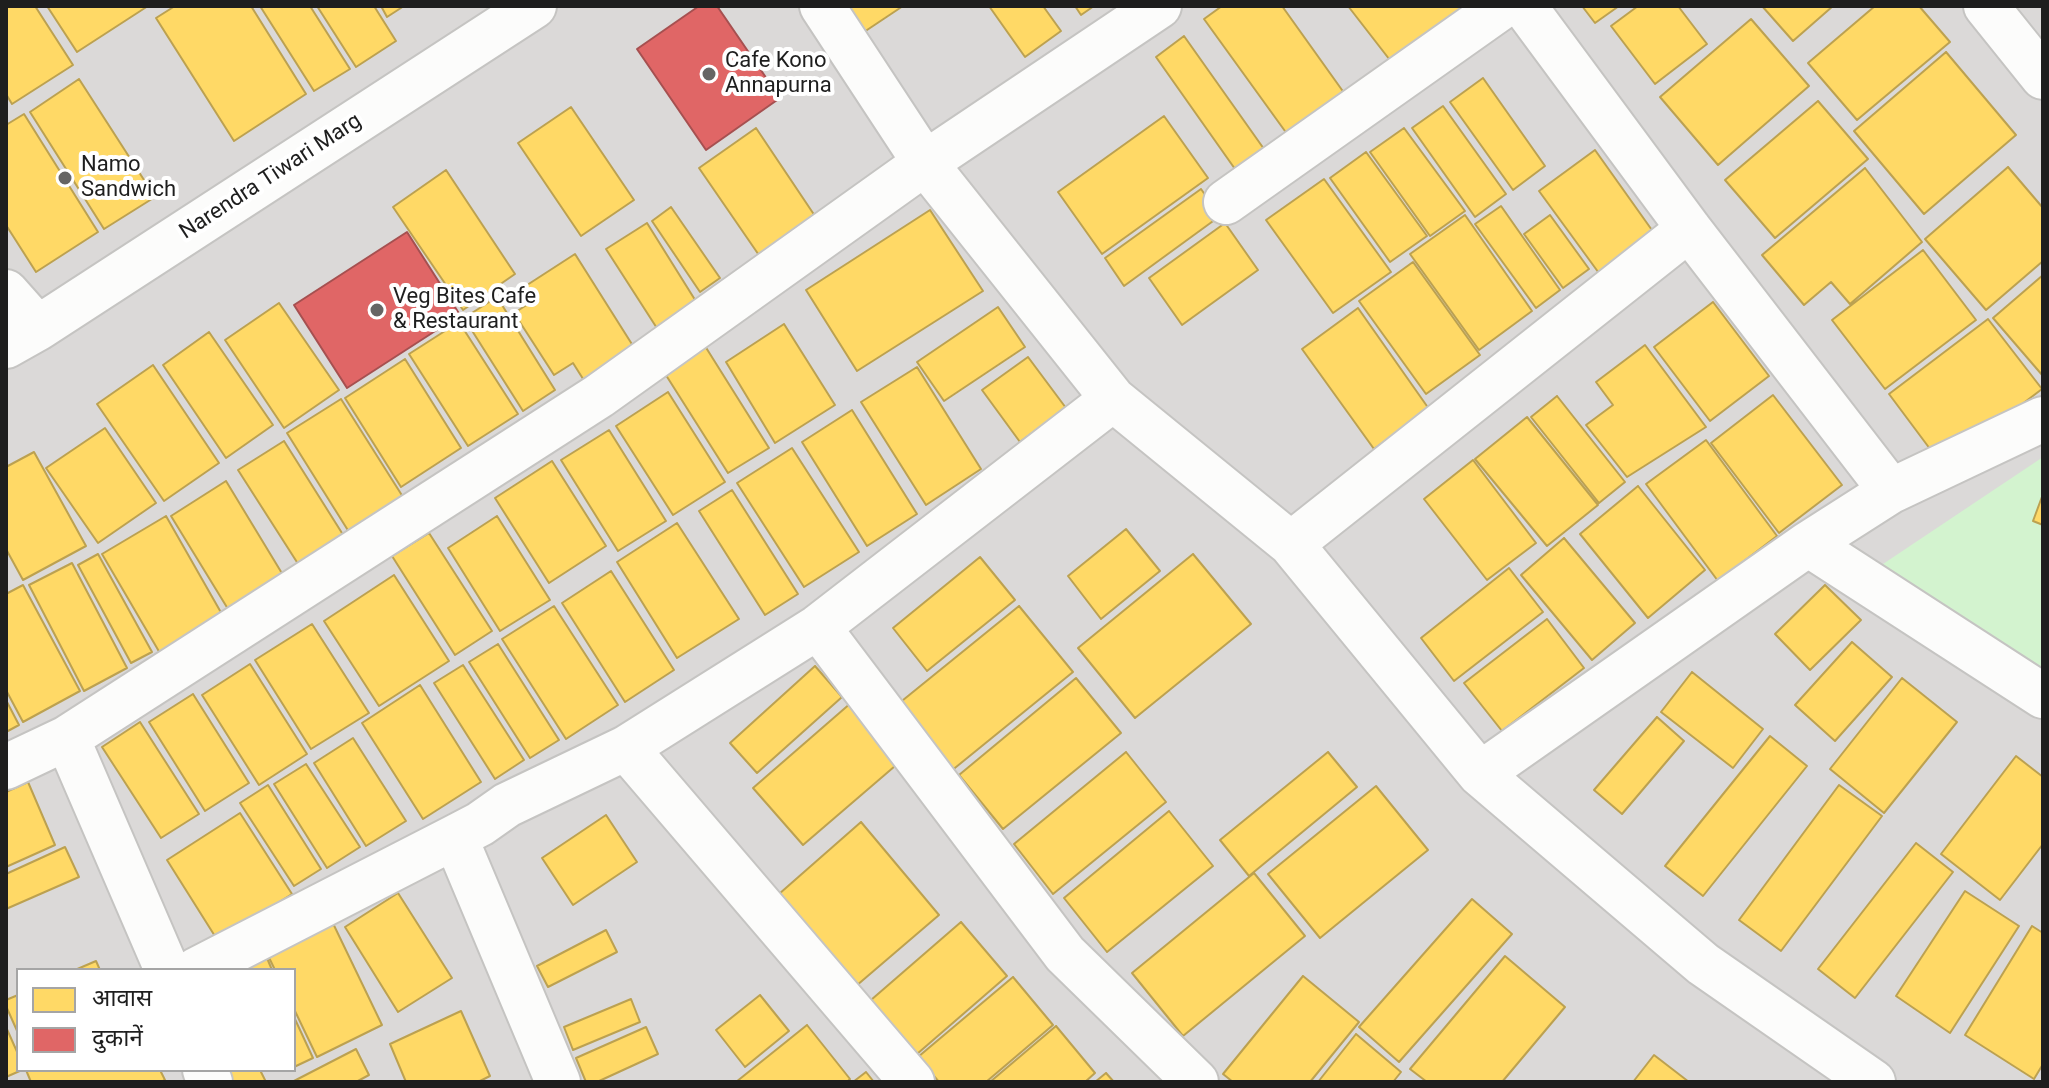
<!DOCTYPE html>
<meta charset="utf-8">
<style>
body{margin:0}
#map{position:relative;width:2049px;height:1088px;overflow:hidden;background:#ece9e6;font-family:Roboto,"Noto Sans Devanagari",sans-serif}
canvas{display:block}
.frame{position:absolute;inset:0;border:8px solid #1e1e1e;pointer-events:none}
.legend{position:absolute;left:16px;top:968px;width:280px;height:104px;box-sizing:border-box;background:#fff;border:2px solid #a5a5a5;margin:0;padding:10px 14px;list-style:none;font-size:24px;color:#1e1e1e}
.legend li{display:flex;align-items:center;gap:16px;height:40px}
.legend b{width:40px;border:2px solid #a5a5a5}
</style>
<div id="map">
<canvas width="2049" height="1088"></canvas>
<div class="frame"></div>
<ul class="legend">
<li><b style="height:22px;background:#ffd966"></b>आवास</li>
<li><b style="height:22px;background:#e06666"></b>दुकानें</li>
</ul>
</div>
<script>
const g = document.querySelector('canvas').getContext('2d');
g.lineJoin = 'round';
function fill(path, color) { g.fillStyle = color; g.fill(path, 'evenodd'); }
const poly = rows => new Path2D(rows.map(r => 'M' + r).join(''));
function trace(path, color, width, dash) { g.strokeStyle = color; g.lineWidth = width; g.lineCap = dash ? 'butt' : 'round'; g.setLineDash(dash || []); g.stroke(path); }
function drawText(font, color, halo, rows, align = 'center') {
  g.font = font + ' Roboto,sans-serif'; g.lineWidth = 8; g.setLineDash([]); g.textBaseline = 'middle'; g.strokeStyle = halo; g.fillStyle = color; for (const [text, x, y, turn = 0] of rows) {
    g.save(); g.translate(x, y); g.rotate((+turn || 0) * Math.PI / 180); g.textAlign = isNaN(turn) ? turn : align; if (halo) g.strokeText(text, 0, 0); g.fillText(text, 0, 0); g.restore();
  }
}
const residential = poly([
 [6,6,2043,6,2043,1082,6,1082],
 [18,970,294,970,294,1070,18,1070]
]);
const park = poly([
 [2043,457,2043,674,1877,568]
]);
const homes = poly([
 [6,6,35,6,73,65,12,104,6,94,6,6],
 [47,6,148,6,77,52,47,6],
 [175,6,251,6,306,94,234,141,156,18,175,6],
 [260,6,310,6,350,69,314,91,260,6],
 [317,6,374,6,396,41,356,67,317,6],
 [381,6,404,6,387,17,381,6],
 [846,6,903,6,864,32,846,6],
 [989,6,1043,6,1061,31,1025,57,989,6],
 [1075,6,1094,6,1081,15,1075,6],
 [1222,6,1282,6,1347,97,1290,138,1204,19,1222,6],
 [1348,6,1463,6,1470,14,1393,64,1348,6],
 [1582,6,1619,6,1595,23,1582,6],
 [1638,6,1678,6,1707,44,1655,84,1611,26,1638,6],
 [1762,6,1833,6,1793,41,1762,6],
 [1875,6,1919,6,1950,42,1857,120,1808,63,1875,6],
 [1751,19,1809,86,1718,165,1660,97,1751,19],
 [1184,36,1264,149,1235,169,1156,57,1184,36],
 [1946,52,2016,135,1924,214,1854,131,1946,52],
 [1483,78,1545,166,1513,190,1450,102,1483,78],
 [79,79,155,197,104,229,30,112,79,79],
 [1818,101,1868,159,1775,238,1725,180,1818,101],
 [1443,106,1506,194,1475,217,1412,128,1443,106],
 [571,107,634,200,581,236,518,143,571,107],
 [24,114,98,232,36,272,6,225,6,125,24,114],
 [1164,116,1208,178,1102,254,1058,192,1164,116],
 [756,128,819,222,763,261,699,168,756,128],
 [1404,128,1465,211,1430,236,1370,152,1404,128],
 [1595,150,1659,240,1604,280,1539,191,1595,150],
 [1366,152,1427,236,1390,262,1330,178,1366,152],
 [2008,167,2043,208,2043,261,1986,310,1925,239,2008,167],
 [1865,168,1922,242,1850,304,1831,282,1804,305,1762,255,1865,168],
 [446,170,515,274,463,310,393,207,446,170],
 [1324,179,1391,272,1333,313,1266,220,1324,179],
 [1201,189,1220,216,1124,286,1105,258,1201,189],
 [1501,206,1560,290,1536,308,1475,224,1501,206],
 [671,207,720,278,700,292,652,221,671,207],
 [930,210,983,291,857,371,806,290,930,210],
 [1465,215,1532,311,1479,350,1410,254,1465,215],
 [1550,215,1589,269,1563,288,1524,234,1550,215],
 [647,223,702,311,662,336,606,249,647,223],
 [1225,223,1258,270,1182,325,1149,278,1225,223],
 [1923,250,1976,320,1885,389,1832,320,1923,250],
 [575,254,635,349,585,382,573,363,554,375,514,313,533,301,524,287,575,254],
 [1413,262,1480,355,1426,394,1359,301,1413,262],
 [2043,275,2043,376,1993,318,2043,275],
 [497,297,555,390,523,411,464,318,497,297],
 [1713,302,1769,376,1710,421,1654,347,1713,302],
 [279,303,339,390,284,428,225,340,279,303],
 [998,307,1025,347,944,401,917,362,998,307],
 [1358,308,1429,409,1374,449,1302,349,1358,308],
 [1988,319,2042,389,1942,465,1889,394,1988,319],
 [459,322,518,414,468,446,409,354,459,322],
 [784,324,835,405,775,443,726,362,784,324],
 [209,332,273,425,226,458,163,365,209,332],
 [1645,345,1706,427,1627,477,1586,425,1613,405,1596,382,1645,345],
 [705,346,769,448,728,473,664,372,705,346],
 [1028,357,1066,408,1020,442,982,390,1028,357],
 [405,359,461,448,401,487,345,398,405,359],
 [153,365,219,463,164,501,97,404,153,365],
 [917,367,981,469,926,505,861,402,917,367],
 [668,392,725,482,673,515,616,426,668,392],
 [1773,395,1842,485,1779,533,1711,443,1773,395],
 [1557,396,1625,482,1599,503,1531,417,1557,396],
 [341,399,403,497,349,532,287,433,341,399],
 [852,410,917,514,867,546,802,442,852,410],
 [1527,417,1598,505,1547,546,1475,459,1527,417],
 [105,428,156,503,98,543,46,468,105,428],
 [609,430,666,521,618,551,561,460,609,430],
 [1706,440,1777,536,1718,581,1646,484,1706,440],
 [284,441,347,541,302,570,238,470,284,441],
 [792,448,859,552,804,587,737,483,792,448],
 [34,452,86,546,23,580,6,549,6,467,34,452],
 [1473,460,1536,543,1487,580,1424,499,1473,460],
 [552,461,606,546,549,583,495,498,552,461],
 [226,481,283,575,228,609,171,516,226,481],
 [1638,486,1705,570,1648,618,1580,534,1638,486],
 [732,490,798,594,765,615,699,511,732,490],
 [2043,494,2043,525,2033,521,2043,494],
 [166,516,227,623,164,660,102,554,166,516],
 [497,516,550,600,500,631,448,548,497,516],
 [677,523,739,619,677,658,617,562,677,523],
 [1126,529,1160,571,1101,619,1068,576,1126,529],
 [429,533,492,631,455,655,392,556,429,533],
 [1564,538,1635,623,1592,660,1521,575,1564,538],
 [98,554,152,652,131,663,78,565,98,554],
 [1193,554,1251,624,1135,718,1078,648,1193,554],
 [980,557,1015,600,927,671,893,628,980,557],
 [72,563,127,668,84,691,29,585,72,563],
 [1509,568,1543,612,1454,681,1421,638,1509,568],
 [611,571,674,670,625,702,562,603,611,571],
 [394,575,449,661,379,706,324,621,394,575],
 [23,585,80,691,23,722,6,690,6,594,23,585],
 [1825,585,1861,620,1810,670,1775,634,1825,585],
 [554,606,618,705,566,739,502,639,554,606],
 [1019,606,1073,672,945,776,892,709,1019,606],
 [1547,619,1584,668,1502,731,1464,683,1547,619],
 [312,624,369,713,311,749,255,660,312,624],
 [1852,642,1892,677,1835,741,1795,705,1852,642],
 [498,644,559,740,530,758,469,662,498,644],
 [250,664,307,754,259,785,202,695,250,664],
 [463,665,524,760,495,779,434,683,463,665],
 [815,666,842,697,757,773,730,743,815,666],
 [1692,672,1763,729,1733,768,1661,712,1692,672],
 [1076,678,1121,733,1003,829,959,775,1076,678],
 [1902,678,1957,722,1884,813,1830,769,1902,678],
 [420,685,481,782,423,819,362,723,420,685],
 [193,694,249,783,205,811,149,722,193,694],
 [6,700,19,725,6,732,6,700],
 [852,702,902,760,803,845,753,788,852,702],
 [1657,717,1684,741,1622,814,1594,790,1657,717],
 [140,722,199,814,161,838,102,747,140,722],
 [1770,736,1807,766,1703,896,1665,866,1770,736],
 [353,738,406,821,366,846,314,763,353,738],
 [1126,752,1166,802,1053,894,1014,844,1126,752],
 [1328,752,1357,787,1249,876,1220,840,1328,752],
 [2016,756,2043,777,2043,844,2000,900,1941,854,2016,756],
 [306,764,360,847,327,868,274,784,306,764],
 [28,782,55,845,6,867,6,792,28,782],
 [268,785,321,869,294,886,240,803,268,785],
 [1839,785,1882,816,1781,951,1739,920,1839,785],
 [1376,786,1428,850,1320,938,1268,874,1376,786],
 [1169,811,1213,866,1107,952,1064,898,1169,811],
 [240,813,292,894,218,941,167,860,240,813],
 [606,815,637,862,573,905,542,858,606,815],
 [861,822,939,915,856,986,779,894,861,822],
 [1916,843,1953,872,1855,998,1818,969,1916,843],
 [65,847,79,877,6,909,6,874,65,847],
 [1254,873,1305,936,1183,1036,1132,973,1254,873],
 [1965,891,2019,926,1950,1033,1896,996,1965,891],
 [398,893,452,978,398,1012,345,927,398,893],
 [1472,899,1512,934,1399,1062,1359,1027,1472,899],
 [328,913,382,1025,317,1057,294,1009,294,970,275,970,263,945,328,913],
 [961,922,1007,976,917,1054,871,1000,961,922],
 [2032,926,2043,933,2043,1064,2034,1079,1965,1035,2032,926],
 [606,930,617,952,548,987,537,966,606,930],
 [1505,956,1565,1007,1502,1082,1427,1082,1410,1069,1505,956],
 [267,958,272,970,242,970,267,958],
 [96,961,100,970,75,970,96,961],
 [1303,976,1359,1022,1310,1082,1233,1082,1223,1074,1303,976],
 [1013,977,1053,1025,986,1082,939,1082,918,1057,1013,977],
 [18,995,18,1033,6,1006,6,1000,18,995],
 [760,995,789,1031,745,1067,716,1030,760,995],
 [631,999,640,1022,573,1050,564,1027,631,999],
 [461,1011,490,1076,478,1082,406,1082,390,1044,461,1011],
 [294,1017,313,1058,294,1067,294,1017],
 [807,1025,850,1079,847,1082,736,1082,807,1025],
 [1056,1026,1095,1073,1085,1082,990,1082,1056,1026],
 [6,1027,18,1054,18,1070,22,1070,6,1077,6,1027],
 [646,1027,658,1054,597,1082,586,1082,576,1058,646,1027],
 [1356,1034,1401,1072,1393,1082,1318,1082,1356,1034],
 [356,1049,369,1075,356,1082,292,1082,356,1049],
 [1654,1055,1689,1082,1633,1082,1654,1055],
 [26,1070,160,1070,165,1080,161,1082,31,1082,26,1070],
 [225,1070,260,1070,266,1082,232,1082,225,1070],
 [866,1072,874,1082,853,1082,866,1072],
 [1106,1073,1114,1082,1095,1082,1106,1073]
]);
const shops = poly([
 [699,6,717,6,780,98,706,150,637,49,699,6],
 [407,232,460,315,347,388,294,305,407,232]
]);
const minor = poly([
 [822,6,925,163,1113,399,1291,544,1480,774,1703,964,1873,1082],
 [1524,6,1689,229,1891,491],
 [1986,6,2043,77],
 [1226,202,1503,6],
 [6,292,38,328],
 [6,346,38,328,534,6],
 [1291,544,1689,229],
 [1808,544,2043,696],
 [818,627,1065,954,1196,1082],
 [67,738,167,970],
 [626,748,912,1082],
 [6,767,67,738,599,396,925,163,1159,6],
 [1480,774,1808,544,1891,491,2043,419],
 [455,837,558,1082],
 [196,970,455,837,480,824,507,805,626,748,818,627,1113,399],
 [205,1070,210,1082]
]);
const markers = [
 [709,74,8,"#666564"],
 [65,178,8,"#666564"],
 [377,310,8,"#666564"]
];
const poiNames = [
 ["Cafe Kono",725,61],
 ["Annapurna",725,86],
 ["Namo",81,165],
 ["Sandwich",81,190],
 ["Veg Bites Cafe",393,297],
 ["& Restaurant",393,322]
];
const streetNames = [
 ["Narendra Tiwari Marg",271,177,-33]
];
fill(residential, '#dbd9d8');
fill(park, '#d3f3cf');
fill(homes, '#ffd966');
trace(homes, '#bca150', 2);
fill(shops, '#e06666');
trace(shops, '#a65050', 2);
trace(minor, '#c5c4c2', 48);
trace(minor, '#fcfcfb', 44);
for (const [x, y, r, color] of markers) { const dot = new Path2D(); dot.arc(x, y, r, 0, 2 * Math.PI); g.fillStyle = color; g.fill(dot); trace(dot, '#fff', 3); }
drawText('22px', '#1e1e1e', '#fff', poiNames, 'left');
drawText('22px', '#1e1e1e', '#fff', streetNames);
</script>
